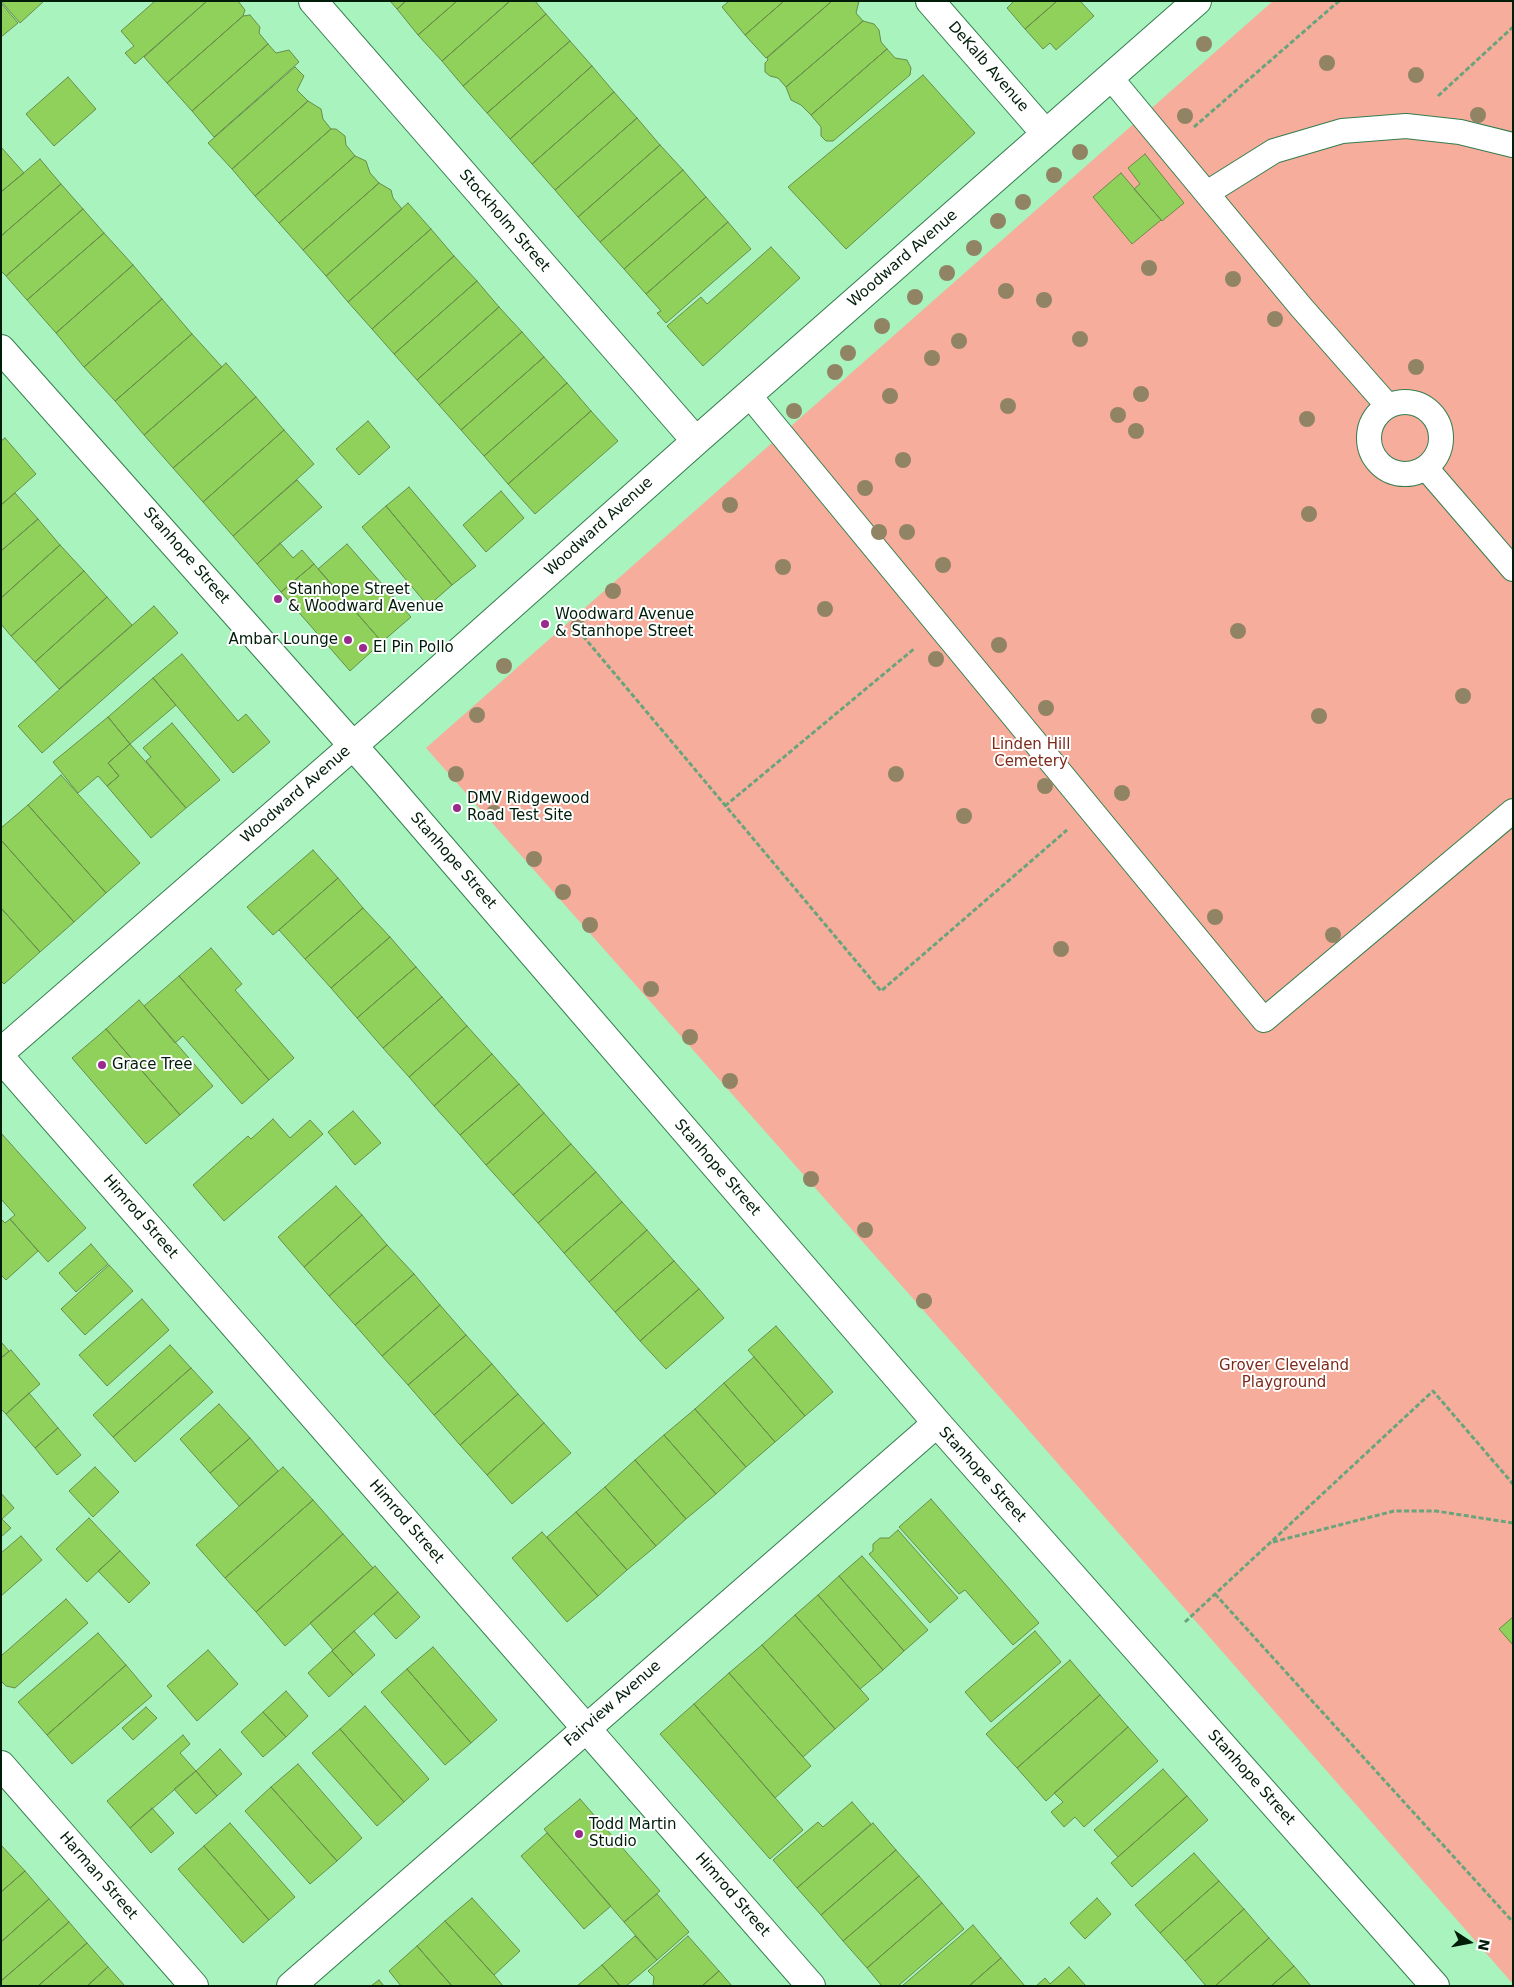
<!DOCTYPE html>
<style>
body{margin:0}
#map{position:relative;width:1514px;height:1987px;overflow:hidden;background:#a8f3be;font-family:"DejaVu Sans",sans-serif}
canvas{display:block}
.frame{position:absolute;inset:0;border:2px solid #001d0a;pointer-events:none}
.north{position:absolute;left:1444px;top:1917px;width:50px;height:50px;-webkit-text-stroke:4px #fff;paint-order:stroke;rotate:101deg;font-size:14px;font-weight:700;line-height:20px;text-align:center;color:#001d0a}
.north::after{content:'';display:block;margin:auto;width:18px;height:22px;background:#001d0a;clip-path:polygon(50% 0,100% 100%,50% 72%,0 100%)}
</style>
<div id="map">
<canvas width="1514" height="1987"></canvas>
<div class="frame"></div>
<div class="north">N</div>
</div>
<script>
const g = document.querySelector('canvas').getContext('2d');
g.lineJoin = 'round';
function fill(path, color) { g.fillStyle = color; g.fill(path, 'evenodd'); }
const poly = rows => new Path2D(rows.map(r => 'M' + r).join(''));
function trace(path, color, width, dash) { g.strokeStyle = color; g.lineWidth = width; g.lineCap = dash ? 'butt' : 'round'; g.setLineDash(dash || []); g.stroke(path); }
function drawText(font, color, halo, rows, align = 'center') {
  g.font = font + ' "DejaVu Sans",sans-serif'; g.lineWidth = 4; g.setLineDash([]); g.textBaseline = 'middle'; g.strokeStyle = halo; g.fillStyle = color; for (const [text, x, y, turn = 0] of rows) {
    g.save(); g.translate(x, y); g.rotate((+turn || 0) * Math.PI / 180); g.textAlign = isNaN(turn) ? turn : align; if (halo) g.strokeText(text, 0, 0); g.fillText(text, 0, 0); g.restore();
  }
}
const green = poly([
 [1273,1,1513,1,1513,1984,962,1354,426,748]
]);
const building = poly([
 [1,1,44,1,20,23,1,1],
 [155,1,207,1,135,64,125,53,134,46,121,31,155,1],
 [207,1,238,1,245,10,243,16,167,83,144,57,207,1],
 [390,1,406,1,397,9,390,1],
 [406,1,457,1,418,35,397,9,406,1],
 [457,1,510,1,442,61,418,35,457,1],
 [510,1,535,1,546,14,463,86,442,61,510,1],
 [729,1,784,1,745,35,722,7,729,1],
 [784,1,832,1,766,58,745,35,784,1],
 [832,1,859,1,856,13,863,21,786,87,778,78,770,76,765,72,765,63,768,60,767,58,832,1],
 [1014,1,1057,1,1025,29,1007,8,1014,1],
 [1057,1,1080,1,1094,16,1056,50,1050,43,1043,49,1025,29,1057,1],
 [1,3,18,23,1,37,1,3],
 [546,14,570,41,487,113,463,86,546,14],
 [250,15,260,27,259,33,268,44,192,111,167,83,243,16,250,15],
 [863,21,874,24,879,30,881,42,887,49,811,115,801,105,791,100,786,87,863,21],
 [570,41,592,66,510,139,487,113,570,41],
 [268,44,276,53,289,50,299,62,214,137,192,111,268,44],
 [887,49,895,58,907,60,911,68,910,75,833,141,826,141,821,136,821,127,811,115,887,49],
 [592,66,614,92,532,164,510,139,592,66],
 [295,67,304,76,297,90,308,101,232,169,208,143,295,67],
 [923,75,975,133,846,249,788,187,923,75],
 [68,77,96,109,54,146,26,114,68,77],
 [614,92,637,118,555,190,532,164,614,92],
 [308,101,321,109,323,119,331,129,255,196,232,169,308,101],
 [637,118,660,145,578,217,555,190,637,118],
 [331,129,336,129,345,136,346,145,355,156,279,223,255,196,331,129],
 [660,145,683,170,600,242,578,217,660,145],
 [1,147,24,173,1,192,1,147],
 [1145,154,1184,203,1162,221,1134,189,1140,184,1128,168,1145,154],
 [355,156,366,161,370,173,379,183,303,250,279,223,355,156],
 [40,159,61,184,1,236,1,192,40,159],
 [683,170,706,197,624,269,600,242,683,170],
 [1121,173,1161,220,1132,244,1093,197,1121,173],
 [379,183,391,190,393,198,402,209,326,276,303,250,379,183],
 [61,184,83,209,6,276,1,271,1,236,61,184],
 [706,197,728,222,646,294,624,269,706,197],
 [408,203,431,229,348,302,326,276,408,203],
 [83,209,104,233,27,300,6,276,83,209],
 [728,222,751,249,666,323,657,313,661,311,646,294,728,222],
 [431,229,454,256,372,329,348,302,431,229],
 [104,233,133,265,56,333,27,300,104,233],
 [771,247,800,278,703,366,667,326,701,297,707,304,771,247],
 [454,256,477,281,394,354,372,329,454,256],
 [133,265,162,299,84,367,56,333,133,265],
 [477,281,499,307,417,380,394,354,477,281],
 [162,299,192,334,115,401,84,367,162,299],
 [499,307,522,332,439,405,417,380,499,307],
 [522,332,544,357,461,430,439,405,522,332],
 [192,334,222,367,144,435,115,401,192,334],
 [544,357,567,383,484,456,461,430,544,357],
 [226,363,256,397,173,468,144,435,226,363],
 [567,383,591,411,508,484,484,456,567,383],
 [256,397,284,430,203,502,173,468,256,397],
 [591,411,618,441,535,514,508,484,591,411],
 [368,421,390,447,359,475,336,449,368,421],
 [284,430,314,464,233,536,203,502,284,430],
 [5,438,36,474,1,505,1,441,5,438],
 [297,480,322,507,257,564,233,536,297,480],
 [409,487,476,566,452,585,386,506,409,487],
 [501,491,524,518,486,552,463,525,501,491],
 [15,493,38,519,1,551,1,505,15,493],
 [386,506,452,585,428,606,362,527,386,506],
 [38,519,60,545,1,598,1,551,38,519],
 [280,543,293,558,302,550,314,564,281,592,257,564,280,543],
 [347,544,411,617,382,642,318,569,347,544],
 [60,545,84,571,11,636,1,624,1,598,60,545],
 [314,564,382,642,350,671,281,592,314,564],
 [84,571,107,597,35,662,11,636,84,571],
 [107,597,132,625,59,689,35,662,107,597],
 [154,606,178,633,42,753,18,726,154,606],
 [182,654,238,721,246,714,270,742,233,773,153,678,182,654],
 [153,678,176,705,130,744,108,717,153,678],
 [108,717,130,744,108,763,119,776,107,786,98,776,78,793,53,762,108,717],
 [172,723,220,780,186,808,146,761,151,757,143,748,172,723],
 [130,744,186,808,151,838,107,786,119,776,108,763,130,744],
 [61,775,140,863,106,893,28,805,61,775],
 [28,805,106,893,74,922,1,840,1,828,28,805],
 [1,840,74,922,40,952,1,908,1,840],
 [313,850,338,878,273,935,247,907,313,850],
 [338,878,363,908,305,959,279,930,338,878],
 [1,908,40,952,4,984,1,981,1,908],
 [363,908,390,937,331,988,305,959,363,908],
 [390,937,416,967,357,1018,331,988,390,937],
 [211,948,242,984,235,990,294,1058,269,1080,179,976,211,948],
 [416,967,442,997,383,1048,357,1018,416,967],
 [179,976,269,1080,242,1104,183,1036,175,1043,144,1006,179,976],
 [442,997,467,1026,409,1077,383,1048,442,997],
 [139,1000,213,1086,180,1115,106,1029,139,1000],
 [467,1026,492,1054,434,1106,409,1077,467,1026],
 [106,1029,180,1115,146,1144,72,1058,106,1029],
 [492,1054,519,1084,460,1135,434,1106,492,1054],
 [519,1084,544,1113,486,1165,460,1135,519,1084],
 [353,1111,381,1143,355,1165,328,1132,353,1111],
 [544,1113,571,1144,513,1195,486,1165,544,1113],
 [273,1119,290,1138,310,1120,323,1134,224,1221,193,1185,248,1136,251,1139,273,1119],
 [1,1133,86,1228,48,1262,10,1219,15,1215,1,1199,1,1133],
 [571,1144,596,1172,538,1223,513,1195,571,1144],
 [596,1172,622,1202,564,1253,538,1223,596,1172],
 [336,1186,362,1215,304,1267,278,1237,336,1186],
 [622,1202,647,1230,589,1282,564,1253,622,1202],
 [362,1215,387,1245,329,1296,304,1267,362,1215],
 [1,1219,5,1223,10,1219,38,1251,6,1280,1,1275,1,1219],
 [647,1230,674,1261,615,1312,589,1282,647,1230],
 [91,1244,108,1264,76,1292,59,1273,91,1244],
 [387,1245,414,1274,355,1325,329,1296,387,1245],
 [674,1261,699,1289,640,1341,615,1312,674,1261],
 [109,1265,133,1291,85,1335,61,1309,109,1265],
 [414,1274,440,1305,382,1356,355,1325,414,1274],
 [699,1289,724,1318,666,1369,640,1341,699,1289],
 [142,1299,169,1330,107,1386,79,1355,142,1299],
 [440,1305,466,1335,408,1385,382,1356,440,1305],
 [776,1326,833,1392,805,1416,748,1350,776,1326],
 [466,1335,492,1364,434,1415,408,1385,466,1335],
 [1,1342,9,1351,1,1358,1,1342],
 [170,1345,191,1368,113,1437,93,1415,170,1345],
 [11,1350,40,1384,6,1414,1,1409,1,1358,11,1350],
 [754,1357,805,1416,775,1442,724,1383,754,1357],
 [492,1364,518,1394,460,1445,434,1415,492,1364],
 [191,1368,213,1392,135,1462,113,1437,191,1368],
 [724,1383,775,1442,746,1467,695,1409,724,1383],
 [29,1393,58,1428,35,1448,6,1414,29,1393],
 [518,1394,544,1423,487,1475,460,1445,518,1394],
 [219,1404,250,1438,210,1473,180,1439,219,1404],
 [695,1409,746,1467,716,1494,664,1435,695,1409],
 [544,1423,571,1453,512,1504,487,1475,544,1423],
 [58,1428,81,1455,57,1475,35,1448,58,1428],
 [664,1435,716,1494,686,1519,635,1460,664,1435],
 [250,1438,278,1471,239,1506,210,1473,250,1438],
 [635,1460,686,1519,656,1546,605,1487,635,1460],
 [95,1467,119,1492,93,1517,69,1491,95,1467],
 [283,1467,313,1500,225,1578,196,1545,283,1467],
 [605,1487,656,1546,627,1570,576,1512,605,1487],
 [1,1493,14,1508,2,1519,11,1528,1,1537,1,1493],
 [931,1499,1039,1623,1013,1645,965,1590,959,1594,899,1527,931,1499],
 [313,1500,343,1534,256,1612,225,1578,313,1500],
 [576,1512,627,1570,598,1596,547,1537,576,1512],
 [89,1518,120,1551,87,1582,56,1549,89,1518],
 [898,1530,958,1598,930,1623,869,1554,873,1551,873,1544,880,1538,889,1538,898,1530],
 [542,1532,598,1596,567,1622,512,1558,542,1532],
 [343,1534,373,1568,285,1646,256,1612,343,1534],
 [21,1536,42,1560,1,1596,1,1553,21,1536],
 [120,1551,150,1583,129,1603,98,1571,120,1551],
 [862,1556,928,1630,904,1651,839,1576,862,1556],
 [375,1566,398,1592,333,1650,310,1623,375,1566],
 [839,1576,904,1651,883,1670,818,1595,839,1576],
 [398,1592,420,1617,396,1639,374,1614,398,1592],
 [818,1595,883,1670,860,1689,795,1615,818,1595],
 [66,1599,88,1623,15,1688,6,1686,1,1681,1,1656,66,1599],
 [795,1615,869,1699,835,1729,762,1645,795,1615],
 [1513,1617,1513,1645,1499,1629,1513,1617],
 [354,1631,375,1655,353,1675,332,1651,354,1631],
 [1035,1631,1061,1662,991,1722,965,1692,1035,1631],
 [98,1633,126,1665,47,1735,18,1702,98,1633],
 [762,1645,835,1729,803,1757,729,1673,762,1645],
 [433,1647,497,1720,471,1743,407,1669,433,1647],
 [208,1650,238,1684,197,1721,167,1686,208,1650],
 [332,1651,353,1675,329,1697,308,1673,332,1651],
 [1070,1660,1100,1695,1017,1768,986,1734,1070,1660],
 [126,1665,152,1696,72,1764,47,1735,126,1665],
 [407,1669,471,1743,445,1765,381,1692,407,1669],
 [729,1673,811,1766,775,1798,694,1704,729,1673],
 [286,1691,308,1716,286,1737,263,1712,286,1691],
 [1100,1695,1128,1727,1046,1801,1017,1768,1100,1695],
 [694,1704,803,1830,770,1859,660,1734,694,1704],
 [365,1706,429,1779,404,1802,340,1729,365,1706],
 [146,1707,157,1718,133,1740,122,1728,146,1707],
 [263,1712,286,1737,263,1757,241,1732,263,1712],
 [1128,1727,1158,1761,1084,1827,1075,1817,1064,1827,1051,1812,1063,1802,1054,1793,1128,1727],
 [340,1729,404,1802,377,1826,312,1753,340,1729],
 [183,1735,190,1744,180,1753,196,1771,130,1828,107,1801,183,1735],
 [220,1749,242,1774,217,1796,196,1771,220,1749],
 [298,1764,362,1838,337,1861,271,1787,298,1764],
 [1163,1769,1187,1796,1118,1857,1094,1830,1163,1769],
 [196,1771,217,1796,196,1814,174,1789,196,1771],
 [271,1787,337,1861,310,1884,245,1811,271,1787],
 [1187,1796,1208,1820,1132,1887,1111,1863,1187,1796],
 [580,1799,660,1891,624,1922,544,1829,580,1799],
 [852,1802,871,1824,797,1888,773,1860,818,1822,823,1827,852,1802],
 [152,1808,174,1833,151,1853,130,1828,152,1808],
 [230,1823,295,1897,269,1920,204,1846,230,1823],
 [873,1823,896,1850,821,1915,797,1888,873,1823],
 [547,1833,611,1906,584,1929,521,1856,547,1833],
 [1,1845,25,1871,1,1892,1,1845],
 [204,1846,269,1920,243,1943,178,1869,204,1846],
 [896,1850,919,1876,843,1941,821,1915,896,1850],
 [1194,1853,1219,1881,1160,1933,1135,1905,1194,1853],
 [25,1871,49,1899,1,1942,1,1892,25,1871],
 [919,1876,942,1903,867,1968,843,1941,919,1876],
 [1219,1881,1244,1909,1185,1961,1160,1933,1219,1881],
 [657,1894,689,1932,657,1960,624,1922,657,1894],
 [472,1898,520,1951,494,1975,445,1921,472,1898],
 [1097,1898,1111,1914,1085,1939,1070,1923,1097,1898],
 [49,1899,69,1922,1,1981,1,1942,49,1899],
 [942,1903,964,1929,898,1986,882,1986,867,1968,942,1903],
 [1244,1909,1269,1938,1215,1986,1206,1986,1185,1961,1244,1909],
 [445,1921,494,1975,503,1986,452,1986,417,1946,445,1921],
 [69,1922,87,1943,38,1986,1,1986,1,1981,69,1922],
 [973,1925,1001,1958,969,1986,902,1986,973,1925],
 [635,1936,657,1960,626,1986,620,1986,602,1965,635,1936],
 [688,1936,719,1971,702,1986,653,1986,654,1977,648,1971,688,1936],
 [1269,1938,1294,1966,1271,1986,1215,1986,1269,1938],
 [87,1943,108,1967,87,1986,38,1986,87,1943],
 [417,1946,452,1986,401,1986,389,1971,417,1946],
 [1001,1958,1025,1986,969,1986,1001,1958],
 [602,1965,620,1986,577,1986,602,1965],
 [1294,1966,1311,1986,1271,1986,1294,1966],
 [108,1967,125,1986,87,1986,108,1967],
 [1069,1967,1086,1986,1036,1986,1045,1978,1050,1984,1069,1967],
 [719,1971,732,1986,702,1986,719,1971],
 [379,1980,384,1986,371,1986,379,1980]
]);
const path = poly([
 [1438,96,1513,27],
 [1194,127,1339,1],
 [583,636,881,991,1067,830],
 [725,806,915,648],
 [1273,1542,1394,1511,1436,1511,1513,1523],
 [1215,1594,1513,1922],
 [1185,1622,1433,1391,1513,1484]
]);
const service = poly([
 [1110,77,1301,307,1388,406],
 [1207,193,1274,151,1342,131,1406,126,1460,132,1513,145],
 [749,395,1264,1020,1513,811],
 '1369 438a36 36 0 1 1 72 0a36 36 0 1 1-72 0Z',
 [1426,468,1513,569]
]);
const minor = poly([
 [313,1,696,441],
 [930,1,1045,133],
 [1,349,379,775,937,1423,1435,1986],
 [1,1052,386,717,696,441,1197,1],
 [1,1058,811,1986],
 [1,1765,194,1986],
 [291,1986,937,1423]
]);
const trees = [
 [1204,44],
 [1327,63],
 [1416,75],
 [1478,115],
 [1185,116],
 [1080,152],
 [1054,175],
 [1023,202],
 [998,221],
 [974,248],
 [1149,268],
 [947,273],
 [1233,279],
 [1006,291],
 [915,297],
 [1044,300],
 [1275,319],
 [882,326],
 [1080,339],
 [959,341],
 [848,353],
 [932,358],
 [1416,367],
 [835,372],
 [1141,394],
 [890,396],
 [1008,406],
 [794,411],
 [1118,415],
 [1307,419],
 [1136,431],
 [903,460],
 [865,488],
 [730,505],
 [1309,514],
 [879,532],
 [907,532],
 [943,565],
 [783,567],
 [613,591],
 [825,609],
 [578,627],
 [1238,631],
 [999,645],
 [936,659],
 [504,666],
 [1463,696],
 [1046,708],
 [477,715],
 [1319,716],
 [456,774],
 [896,774],
 [1045,786],
 [1122,793],
 [494,813],
 [964,816],
 [534,859],
 [563,892],
 [1215,917],
 [590,925],
 [1333,935],
 [1061,949],
 [651,989],
 [690,1037],
 [730,1081],
 [811,1179],
 [865,1230],
 [924,1301]
];
const markers = [
 [278,599,5,"#982b8c"],
 [545,624,5,"#982b8c"],
 [348,640,5,"#982b8c"],
 [363,648,5,"#982b8c"],
 [457,808,5,"#982b8c"],
 [102,1065,5,"#982b8c"],
 [579,1834,5,"#982b8c"]
];
const streetNames = [
 ["DeKalb Avenue",988,67,49],
 ["Stockholm Street",504,221,49],
 ["Woodward Avenue",903,259,-41],
 ["Woodward Avenue",599,527,-42],
 ["Stanhope Street",186,556,49],
 ["Woodward Avenue",296,795,-41],
 ["Stanhope Street",453,861,49],
 ["Stanhope Street",717,1168,49],
 ["Himrod Street",140,1217,49],
 ["Stanhope Street",982,1475,48],
 ["Himrod Street",406,1522,49],
 ["Fairview Avenue",613,1704,-41],
 ["Stanhope Street",1251,1778,48],
 ["Harman Street",98,1876,49],
 ["Himrod Street",732,1895,49]
];
const poiNames = [
 ["Stanhope Street",288,590],
 ["& Woodward Avenue",288,607],
 ["Woodward Avenue",555,615],
 ["& Stanhope Street",555,632],
 ["Ambar Lounge",338,640,"right"],
 ["El Pin Pollo",373,648],
 ["DMV Ridgewood",467,799],
 ["Road Test Site",467,816],
 ["Grace Tree",112,1065],
 ["Todd Martin",589,1825],
 ["Studio",589,1842]
];
const parkNames = [
 ["Linden Hill",1031,745],
 ["Cemetery",1031,762],
 ["Grover Cleveland",1284,1366],
 ["Playground",1284,1383]
];
fill(green, '#f7ad9c');
fill(building, '#90d15b');
trace(building, '#668d4a', 1);
trace(service, '#337d4e', 26);
trace(minor, '#337d4e', 30);
trace(path, '#6aa47c', 3, [5, 2.5]);
trace(service, '#fff', 24);
trace(minor, '#fff', 28);
g.fillStyle = '#908464';
for (const [x, y] of trees) { g.beginPath(); g.arc(x, y, 8, 0, 2 * Math.PI); g.fill(); }
for (const [x, y, r, color] of markers) { const dot = new Path2D(); dot.arc(x, y, r, 0, 2 * Math.PI); g.fillStyle = color; g.fill(dot); trace(dot, '#fff', 2); }
drawText('15px', '#001d0a', '#fff', streetNames);
drawText('15px', '#001d0a', '#fff', poiNames, 'left');
drawText('15px', '#7c2a1a', '#fff', parkNames);
</script>
